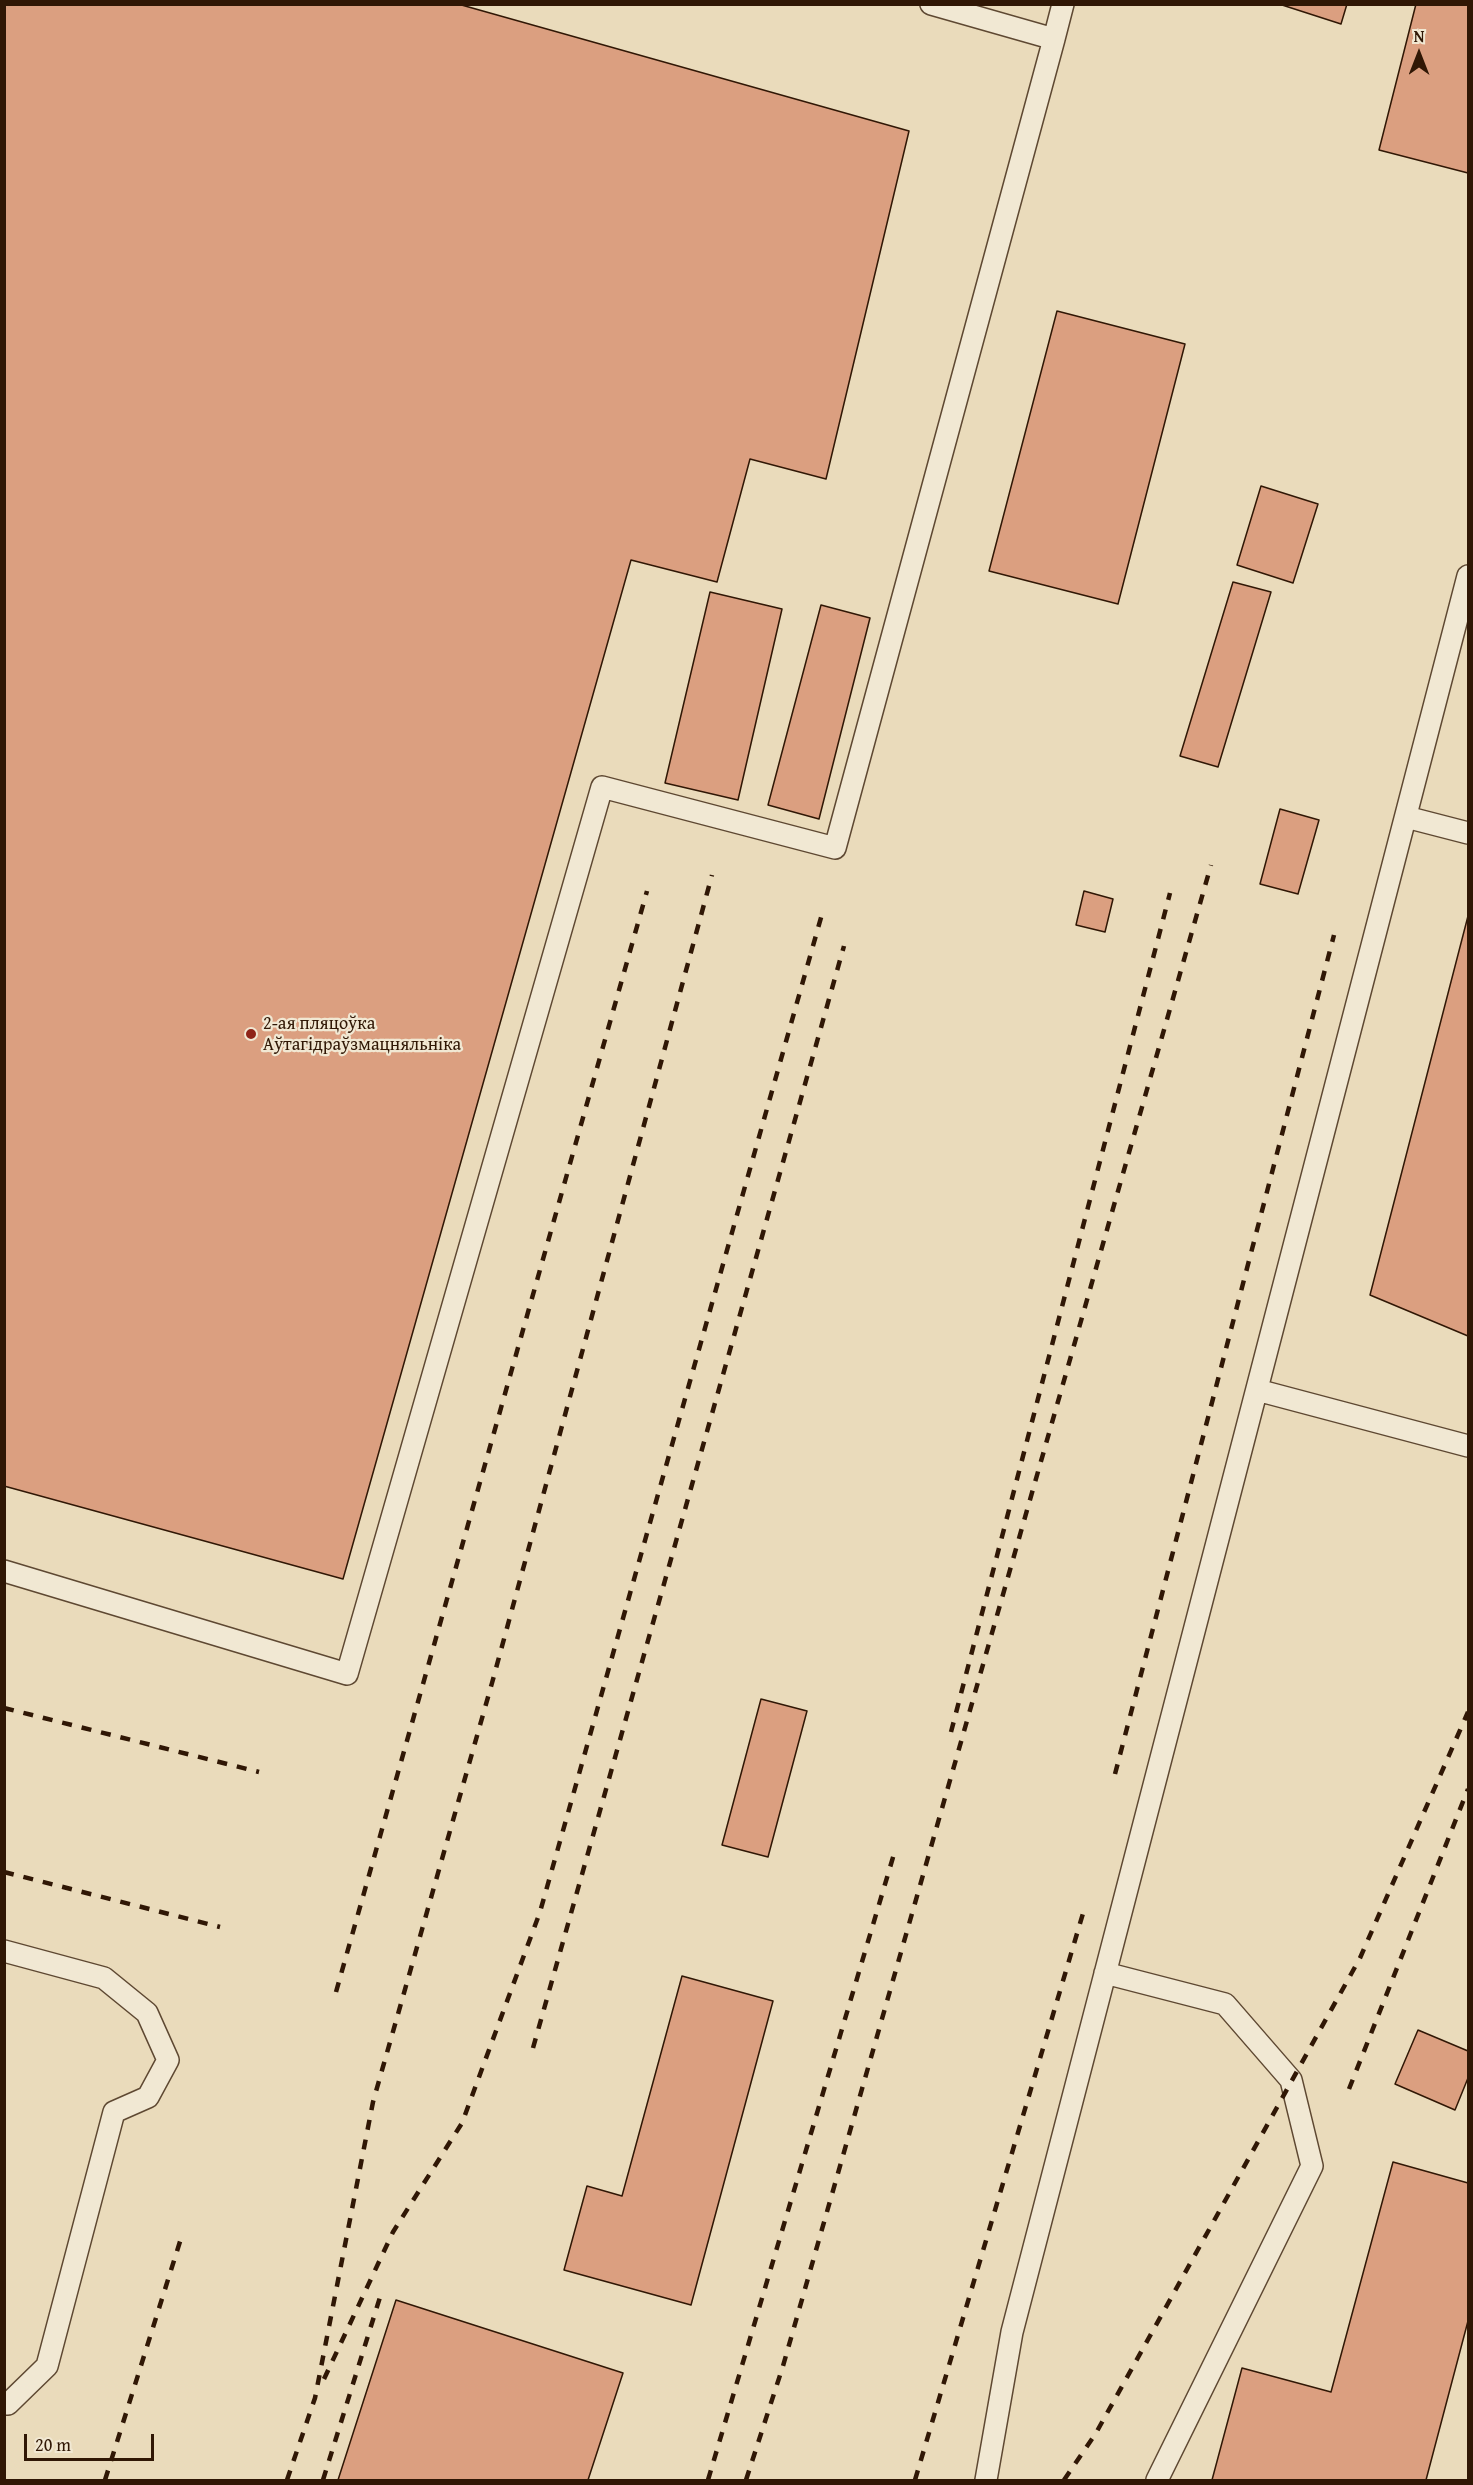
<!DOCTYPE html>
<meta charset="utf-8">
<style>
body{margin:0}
#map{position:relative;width:1473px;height:2485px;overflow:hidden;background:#eadbbb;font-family:"Gentium Book Plus",serif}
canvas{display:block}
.frame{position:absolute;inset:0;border:6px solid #301705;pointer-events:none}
.north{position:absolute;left:1389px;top:24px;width:60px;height:60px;-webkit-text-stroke:4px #f1e8d3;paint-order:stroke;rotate:0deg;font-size:16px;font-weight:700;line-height:24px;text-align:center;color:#301705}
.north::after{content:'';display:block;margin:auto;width:21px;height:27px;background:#301705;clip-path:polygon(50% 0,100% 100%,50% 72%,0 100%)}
.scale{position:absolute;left:24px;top:2434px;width:130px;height:27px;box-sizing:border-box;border:3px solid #301705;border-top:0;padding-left:8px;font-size:18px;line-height:21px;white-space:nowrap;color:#301705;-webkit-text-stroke:4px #f1e8d3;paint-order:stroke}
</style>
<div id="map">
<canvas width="1473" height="2485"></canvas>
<div class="frame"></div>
<div class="north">N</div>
<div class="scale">20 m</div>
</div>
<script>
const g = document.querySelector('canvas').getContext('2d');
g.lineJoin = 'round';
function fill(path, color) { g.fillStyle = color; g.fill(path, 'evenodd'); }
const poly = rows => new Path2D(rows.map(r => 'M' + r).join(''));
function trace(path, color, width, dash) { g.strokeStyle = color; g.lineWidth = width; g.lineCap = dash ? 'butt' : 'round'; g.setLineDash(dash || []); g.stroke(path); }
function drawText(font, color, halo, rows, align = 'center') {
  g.font = font + ' "Gentium Book Plus",serif'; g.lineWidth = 4.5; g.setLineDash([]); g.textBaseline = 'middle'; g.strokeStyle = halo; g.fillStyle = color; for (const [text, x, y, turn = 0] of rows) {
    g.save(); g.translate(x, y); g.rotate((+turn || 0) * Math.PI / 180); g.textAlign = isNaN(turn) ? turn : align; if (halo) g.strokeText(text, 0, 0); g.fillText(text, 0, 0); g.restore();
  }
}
const building = poly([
 [4,4,458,4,909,131,826,479,750,459,717,582,631,560,343,1579,4,1486,4,4],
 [1279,4,1347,4,1341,24,1279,4],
 [1416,4,1468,4,1468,173,1379,150,1416,4],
 [1057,311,1185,344,1118,604,989,571,1057,311],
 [1261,486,1318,504,1293,583,1237,565,1261,486],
 [1233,582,1271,592,1218,767,1180,756,1233,582],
 [710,592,782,609,738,800,665,783,710,592],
 [821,605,870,618,819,819,768,805,821,605],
 [1280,809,1319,820,1298,894,1260,884,1280,809],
 [1084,891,1113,899,1105,932,1076,925,1084,891],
 [1468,916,1468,1336,1370,1295,1468,916],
 [761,1699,807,1711,768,1857,722,1845,761,1699],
 [682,1976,773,2001,691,2305,564,2270,587,2186,622,2196,682,1976],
 [1418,2030,1468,2051,1468,2078,1455,2110,1395,2084,1418,2030],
 [1393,2162,1468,2183,1468,2321,1426,2480,1212,2480,1242,2368,1331,2392,1393,2162],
 [396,2300,623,2373,588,2480,338,2480,396,2300]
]);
const lane = poly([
 [1054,39,1063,4],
 [1406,817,1468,833],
 [1257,1390,1468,1446],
 [4,1571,347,1674,602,787,835,848,1054,39,931,4],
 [4,1951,104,1978,147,2013,168,2060,148,2097,114,2112,47,2366,8,2404,4,2404],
 [1105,1973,1225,2004,1291,2080,1312,2166,1157,2480],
 [986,2480,1012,2332,1468,576]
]);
const rail = poly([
 [4,1708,259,1772],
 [951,1732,1170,893],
 [1115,1774,1334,935],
 [4,1872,220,1927],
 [336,1992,647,891],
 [533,2048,844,946],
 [1349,2089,1468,1789],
 [324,2379,393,2232,462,2123,540,1912,822,914],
 [105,2480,183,2232],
 [287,2480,315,2398,373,2102,492,1683,712,875],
 [323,2480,381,2294],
 [708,2480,894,1854],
 [746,2480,783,2366,1211,865],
 [915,2480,1084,1910],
 [1064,2480,1096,2433,1360,1958,1468,1712]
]);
const markers = [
 [251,1034,6,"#8f2418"]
];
const poiNames = [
 ["2-ая пляцоўка",263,1024],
 ["Аўтагідраўзмацняльніка",263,1045]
];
fill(building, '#db9f80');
trace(building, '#301705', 1.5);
trace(lane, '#5e4832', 24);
trace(lane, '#f1e8d3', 21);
trace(rail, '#301705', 4.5, [10, 10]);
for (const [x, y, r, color] of markers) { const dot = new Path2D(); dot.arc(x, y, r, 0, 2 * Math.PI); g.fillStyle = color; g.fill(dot); trace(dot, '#f1e8d3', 2); }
drawText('18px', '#301705', '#f1e8d3', poiNames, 'left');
</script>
